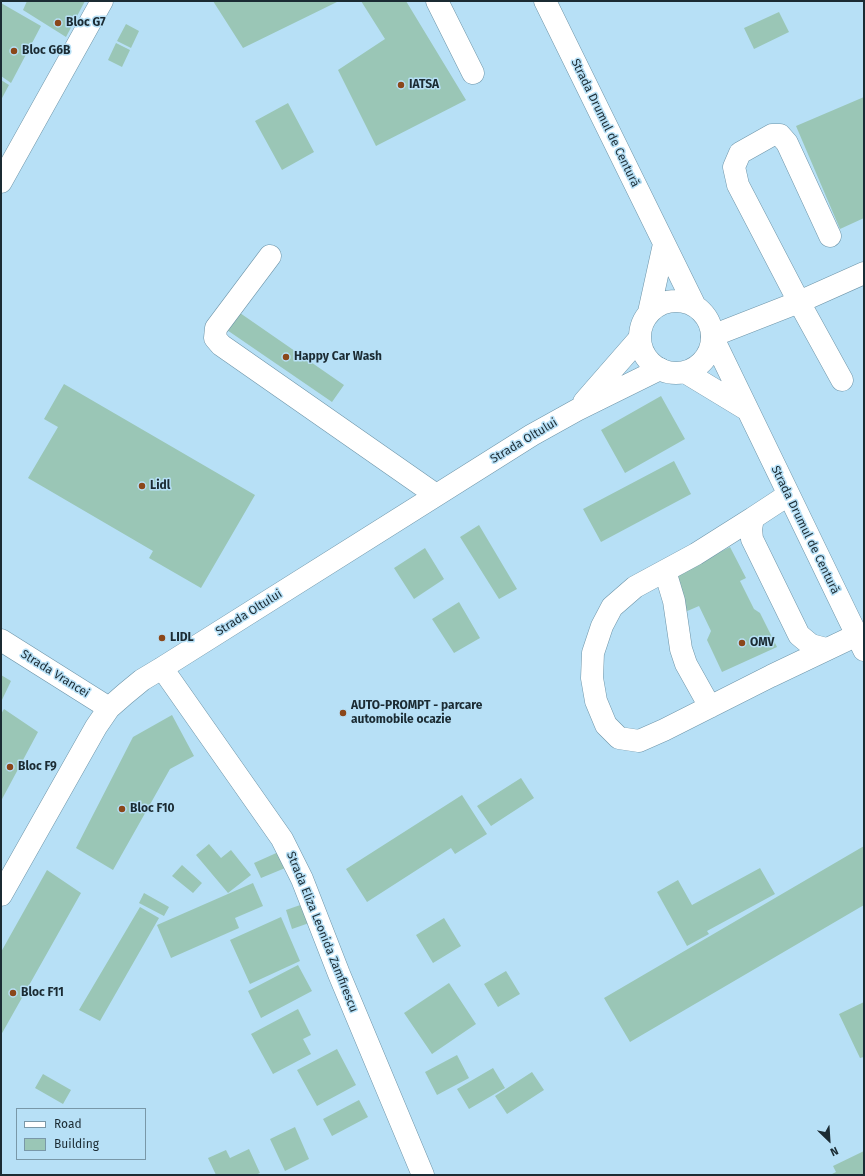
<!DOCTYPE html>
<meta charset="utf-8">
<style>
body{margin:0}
#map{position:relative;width:865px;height:1176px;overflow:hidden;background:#b7e0f6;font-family:"Fira Sans",sans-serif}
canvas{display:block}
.frame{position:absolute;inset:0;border:2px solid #1b2b33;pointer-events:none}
.legend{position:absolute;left:16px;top:1108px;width:130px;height:52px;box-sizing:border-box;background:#b7e0f6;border:1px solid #7998a8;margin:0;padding:5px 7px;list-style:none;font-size:12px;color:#1b2b33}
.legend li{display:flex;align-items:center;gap:8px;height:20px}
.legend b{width:20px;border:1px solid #7998a8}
.north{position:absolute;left:809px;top:1120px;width:40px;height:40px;-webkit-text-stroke:3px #b7e0f6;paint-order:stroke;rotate:155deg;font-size:11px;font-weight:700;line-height:16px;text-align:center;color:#1b2b33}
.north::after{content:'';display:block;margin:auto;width:14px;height:18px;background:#1b2b33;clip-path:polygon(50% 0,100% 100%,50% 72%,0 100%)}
</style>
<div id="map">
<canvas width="865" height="1176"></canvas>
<div class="frame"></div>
<ul class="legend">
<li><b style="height:5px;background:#fff"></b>Road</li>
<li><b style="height:11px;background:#9ac6b6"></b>Building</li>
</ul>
<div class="north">N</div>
</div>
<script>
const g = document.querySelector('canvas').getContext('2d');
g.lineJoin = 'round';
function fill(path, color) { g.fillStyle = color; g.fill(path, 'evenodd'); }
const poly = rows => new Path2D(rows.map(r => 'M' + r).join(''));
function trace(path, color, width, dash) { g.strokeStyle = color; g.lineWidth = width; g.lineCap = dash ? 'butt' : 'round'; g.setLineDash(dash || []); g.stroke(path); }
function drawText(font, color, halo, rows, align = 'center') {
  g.font = font + ' "Fira Sans",sans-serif'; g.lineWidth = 3; g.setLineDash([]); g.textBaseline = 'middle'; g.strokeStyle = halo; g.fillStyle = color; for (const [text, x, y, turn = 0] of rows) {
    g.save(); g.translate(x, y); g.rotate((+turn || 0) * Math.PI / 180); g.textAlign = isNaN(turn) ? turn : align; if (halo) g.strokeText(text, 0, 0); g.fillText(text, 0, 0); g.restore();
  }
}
const building = poly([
 [27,1,85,1,66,37,23,10],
 [213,1,339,1,243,48],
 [361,1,406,1,466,100,376,146,338,70,385,39],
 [1,3,41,26,11,83,1,76],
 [779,12,789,32,754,49,744,28],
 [126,24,139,31,131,48,117,41],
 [116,43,130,50,122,67,108,60],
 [1,80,9,85,1,100],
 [864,97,864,218,840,229,796,126],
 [288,103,314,152,282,170,255,121],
 [240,313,344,385,332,402,227,330],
 [64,384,255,495,201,588,149,558,153,551,28,478,58,427,44,419],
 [661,396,685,439,625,473,601,430],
 [674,461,691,494,601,542,583,509],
 [479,525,517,589,499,599,460,537],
 [730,547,746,578,740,581,754,609,760,613,777,647,722,672,707,640,711,631,699,606,685,612,668,578],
 [425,548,444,579,414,599,394,568],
 [459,602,480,638,454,653,432,619],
 [1,675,11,681,1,702],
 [4,709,38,732,1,801,1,714],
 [172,715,194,756,170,769,113,870,76,848,133,737],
 [521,778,534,798,491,826,477,806],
 [462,795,487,834,455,854,451,848,367,902,346,869],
 [209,844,221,858,231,850,251,875,228,893,196,855],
 [864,846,864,905,630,1042,604,998],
 [283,850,290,866,261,878,254,863],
 [182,865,202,883,193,893,172,876],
 [760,868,775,894,707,931,709,934,687,946,657,892,678,880,692,905],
 [47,870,81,893,1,1035,1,952],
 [253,883,263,906,235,918,239,928,171,958,157,925],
 [144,893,169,907,164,916,139,903],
 [306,903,312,922,292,929,286,910],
 [140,907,159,918,100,1021,79,1010],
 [281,917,300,961,250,984,230,940],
 [444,918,461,946,433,963,416,935],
 [298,965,312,991,261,1018,248,991],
 [506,971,520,994,498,1007,484,984],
 [449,983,476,1024,432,1054,404,1013],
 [864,1002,864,1057,860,1058,839,1014],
 [298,1009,311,1035,303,1039,311,1054,273,1074,251,1034],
 [337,1049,356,1085,317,1106,297,1070],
 [457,1055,469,1078,437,1095,425,1072],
 [493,1068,505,1088,469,1109,457,1089],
 [532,1072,544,1090,507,1114,495,1096],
 [43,1074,71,1090,63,1104,35,1088],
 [359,1100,368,1117,332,1136,323,1119],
 [295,1127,309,1159,285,1171,270,1139],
 [249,1149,260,1173,255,1175,216,1175,208,1158,226,1150,230,1158],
 [864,1151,864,1175,830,1175,836,1172,833,1166]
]);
const minor = poly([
 [437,1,473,73],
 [1,182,102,1],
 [830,236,787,143,780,135,772,135,740,153,734,167,738,185,799,302,842,380],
 [270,256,216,328,215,338,221,345,436,495],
 [712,336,799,302,864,273],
 [584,402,639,339],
 [788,495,753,518,751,529,752,539,799,635,811,645,826,649],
 [753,518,696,554,635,587,612,607,602,626,593,653,592,678,596,701,606,725,619,738,639,741,664,730,771,676,857,635],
 [665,571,674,601,681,649,686,664,710,707],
 [1,640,109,708],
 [162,668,282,839,302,879,339,974,423,1175],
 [1,895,96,727,109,708,125,694,142,680,162,668,532,435,577,410,660,369]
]);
const highway = poly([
 [545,1,695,306],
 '640 337a36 36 0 1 1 72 0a36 36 0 1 1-72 0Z',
 [649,312,664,244],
 [712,336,864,650],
 [685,372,746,409]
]);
const markers = [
 [58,23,4,"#8b471a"],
 [14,51,4,"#8b471a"],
 [401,85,4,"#8b471a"],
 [286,357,4,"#8b471a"],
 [142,486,4,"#8b471a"],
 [162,638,4,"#8b471a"],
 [742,643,4,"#8b471a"],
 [343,713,4,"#8b471a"],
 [10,767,4,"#8b471a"],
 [122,809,4,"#8b471a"],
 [13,993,4,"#8b471a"]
];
const poiNames = [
 ["Bloc G7",66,23],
 ["Bloc G6B",22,51],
 ["IATSA",409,85],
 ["Happy Car Wash",294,357],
 ["Lidl",150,486],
 ["LIDL",170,638],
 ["OMV",750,643],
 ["AUTO-PROMPT - parcare",351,706],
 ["automobile ocazie",351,720],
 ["Bloc F9",18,767],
 ["Bloc F10",130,809],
 ["Bloc F11",21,993]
];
const streetNames = [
 ["Strada Drumul de Centură",605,123,64],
 ["Strada Oltului",524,441,-31],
 ["Strada Drumul de Centură",805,530,64],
 ["Strada Oltului",249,613,-32],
 ["Strada Vrancei",55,674,32],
 ["Strada Eliza Leonida Zamfirescu",322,932,68]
];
fill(building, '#9ac6b6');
trace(minor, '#6d94a8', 23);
trace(highway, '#6d94a8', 23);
trace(minor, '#fff', 22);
trace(highway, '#fff', 22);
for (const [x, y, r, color] of markers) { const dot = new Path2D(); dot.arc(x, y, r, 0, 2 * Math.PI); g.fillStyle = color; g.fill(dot); trace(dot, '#b7e0f6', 1.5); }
drawText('bold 12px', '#1b2b33', '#b7e0f6', poiNames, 'left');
drawText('12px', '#1b2b33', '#b7e0f6', streetNames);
</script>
